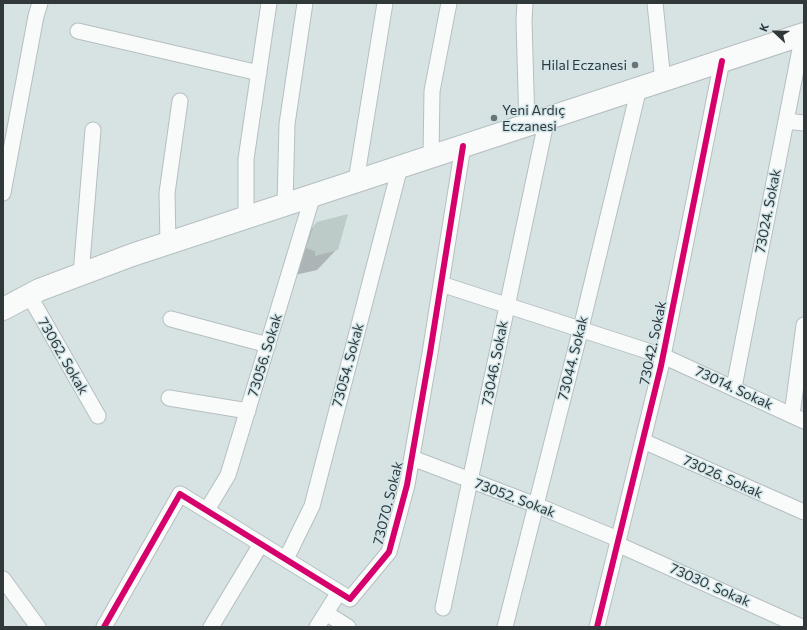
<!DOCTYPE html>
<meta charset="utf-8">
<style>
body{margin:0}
#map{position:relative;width:807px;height:630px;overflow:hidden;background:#d7e2e3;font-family:Commissioner,sans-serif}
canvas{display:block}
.frame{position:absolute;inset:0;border:4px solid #30383a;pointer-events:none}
.north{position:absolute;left:755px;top:12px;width:40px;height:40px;-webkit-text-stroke:3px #d1e5e9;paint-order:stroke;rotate:292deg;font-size:11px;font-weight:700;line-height:16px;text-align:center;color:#30383a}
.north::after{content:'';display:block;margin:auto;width:14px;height:18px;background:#30383a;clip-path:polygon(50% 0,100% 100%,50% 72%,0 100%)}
</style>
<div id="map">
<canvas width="807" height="630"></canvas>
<div class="frame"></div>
<div class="north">K</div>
</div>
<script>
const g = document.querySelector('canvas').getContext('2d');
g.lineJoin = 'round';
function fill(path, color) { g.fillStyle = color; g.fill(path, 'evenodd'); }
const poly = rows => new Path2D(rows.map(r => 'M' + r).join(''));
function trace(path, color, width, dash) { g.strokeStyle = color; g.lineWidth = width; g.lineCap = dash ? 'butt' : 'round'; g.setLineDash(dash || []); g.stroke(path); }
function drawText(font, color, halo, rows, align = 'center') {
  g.font = font + ' Commissioner,sans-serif'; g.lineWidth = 3; g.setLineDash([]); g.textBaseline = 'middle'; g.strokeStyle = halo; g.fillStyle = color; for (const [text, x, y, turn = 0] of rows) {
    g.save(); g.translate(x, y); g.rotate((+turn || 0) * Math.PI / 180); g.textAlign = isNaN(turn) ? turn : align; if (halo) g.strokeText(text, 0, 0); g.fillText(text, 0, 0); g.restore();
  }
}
const shadow = poly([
 [314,226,337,249,317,270,295,275,294,246]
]);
const building = poly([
 [348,214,338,250,315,256,315,251,306,248,314,225,317,222]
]);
const minor = poly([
 [525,3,524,21,527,125],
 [655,3,663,81],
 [78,31,259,73],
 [786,121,804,123],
 [431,156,432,91,449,3],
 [356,181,385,3],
 [3,193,36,16,40,3],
 [285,205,287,124,305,3],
 [246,217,246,159,269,3],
 [168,243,167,193,180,101],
 [81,274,93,130],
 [441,284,663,356,804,421],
 [29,295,98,416],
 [171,319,268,345],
 [734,387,803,34],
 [169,398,248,411],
 [792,415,804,325],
 [643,441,804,512],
 [412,458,536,505,618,539],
 [207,510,228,475,313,195],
 [617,544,802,627],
 [286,559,312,506,400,167],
 [3,579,38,627],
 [443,608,547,118],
 [326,613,348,627],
 [104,627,180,494,350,599,389,552,407,485,430,353,463,146],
 [211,627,261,544],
 [317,627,339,592],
 [505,627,581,328,639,88],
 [597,627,661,366,722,61]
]);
const secondary = poly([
 [3,309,39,290,132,255,804,34]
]);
const cycleway = poly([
 [104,627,180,494,350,599,389,552,407,485,430,353,463,146],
 [597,627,661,366,722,61]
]);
const markers = [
 [635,65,4,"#6a7475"],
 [494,118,4,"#6a7475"]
];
const poiNames = [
 ["Hilal Eczanesi",627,65],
 ["Yeni Ardıç",502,110,"left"],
 ["Eczanesi",502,126,"left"]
];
const streetNames = [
 ["73024. Sokak",768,211,-79],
 ["73042. Sokak",653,343,-78],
 ["73056. Sokak",265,355,-73],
 ["73062. Sokak",63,356,60],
 ["73044. Sokak",573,358,-76],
 ["73046. Sokak",495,363,-79],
 ["73054. Sokak",348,365,-75],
 ["73014. Sokak",734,388,25],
 ["73026. Sokak",723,477,24],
 ["73052. Sokak",515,498,21],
 ["73070. Sokak",388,503,-76],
 ["73030. Sokak",710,585,24]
];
fill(shadow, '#0003');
fill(building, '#bccbc8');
trace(minor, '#b6bfc0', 17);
trace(secondary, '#b6bfc0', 24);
trace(minor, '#f9fbfb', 15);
trace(secondary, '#f9fbfb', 22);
trace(cycleway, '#d6006c', 6);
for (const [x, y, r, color] of markers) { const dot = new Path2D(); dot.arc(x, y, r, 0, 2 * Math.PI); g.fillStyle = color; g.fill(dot); trace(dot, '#d1e5e9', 1.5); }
drawText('14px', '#30383a', '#d1e5e9', poiNames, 'right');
drawText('14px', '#30383a', '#d1e5e9', streetNames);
</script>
